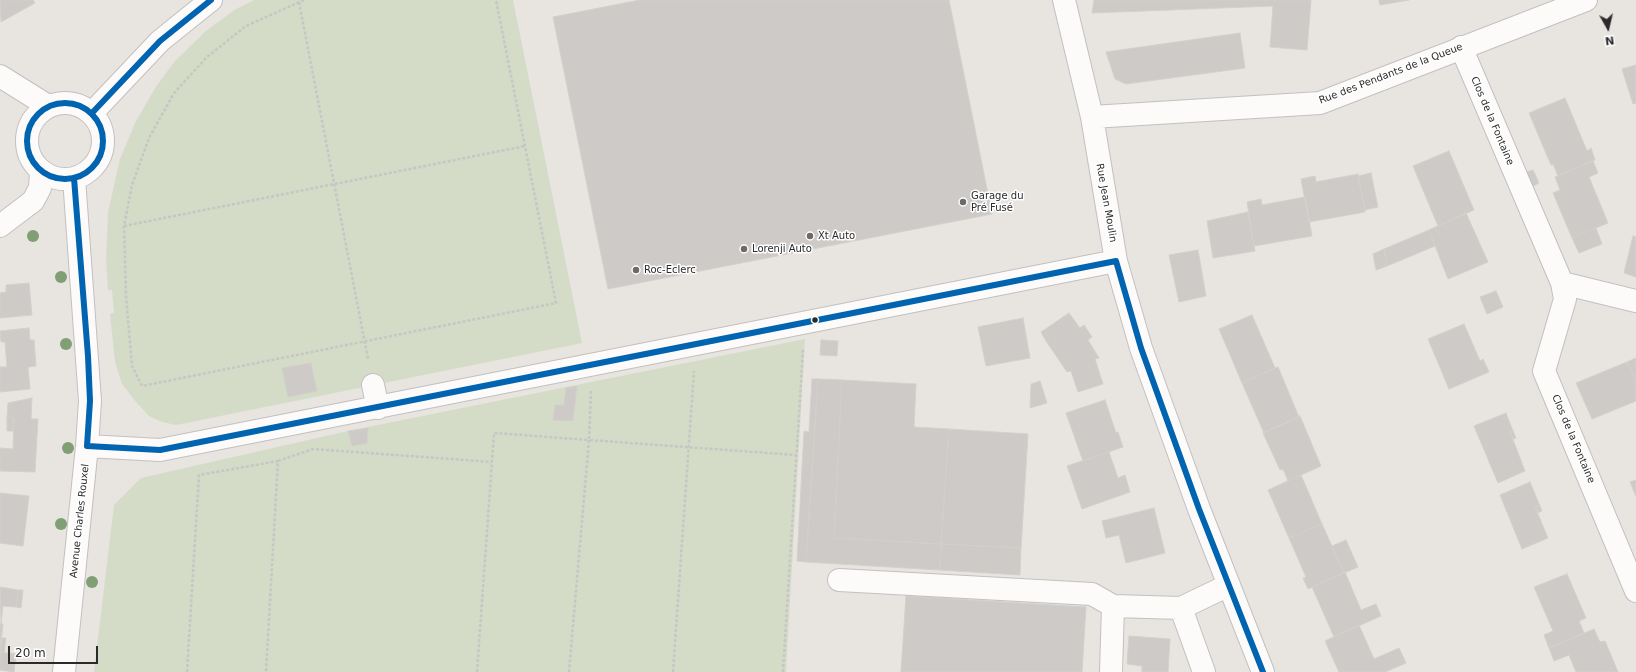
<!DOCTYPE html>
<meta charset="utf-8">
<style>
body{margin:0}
#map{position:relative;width:1636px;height:672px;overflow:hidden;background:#e8e4e0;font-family:"DejaVu Sans",sans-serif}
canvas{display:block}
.north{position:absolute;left:1588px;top:8px;width:40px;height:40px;-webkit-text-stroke:3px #fff;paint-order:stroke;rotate:172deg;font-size:11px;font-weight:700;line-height:16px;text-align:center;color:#2a2a2a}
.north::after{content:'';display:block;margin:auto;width:14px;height:18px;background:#2a2a2a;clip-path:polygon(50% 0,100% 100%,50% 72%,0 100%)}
.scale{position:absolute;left:8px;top:646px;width:90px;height:18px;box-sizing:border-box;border:2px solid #2a2a2a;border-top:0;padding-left:5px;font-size:12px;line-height:14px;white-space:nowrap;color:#2a2a2a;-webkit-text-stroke:3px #fff;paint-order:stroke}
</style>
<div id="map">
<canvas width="1636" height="672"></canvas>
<div class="north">N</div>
<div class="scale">20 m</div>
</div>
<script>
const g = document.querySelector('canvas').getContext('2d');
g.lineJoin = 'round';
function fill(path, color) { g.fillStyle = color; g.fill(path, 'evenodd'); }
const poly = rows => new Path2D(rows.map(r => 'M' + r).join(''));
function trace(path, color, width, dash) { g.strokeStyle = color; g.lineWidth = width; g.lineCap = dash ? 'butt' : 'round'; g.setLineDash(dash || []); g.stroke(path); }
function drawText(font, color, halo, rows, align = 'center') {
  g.font = font + ' "DejaVu Sans",sans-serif'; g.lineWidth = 3; g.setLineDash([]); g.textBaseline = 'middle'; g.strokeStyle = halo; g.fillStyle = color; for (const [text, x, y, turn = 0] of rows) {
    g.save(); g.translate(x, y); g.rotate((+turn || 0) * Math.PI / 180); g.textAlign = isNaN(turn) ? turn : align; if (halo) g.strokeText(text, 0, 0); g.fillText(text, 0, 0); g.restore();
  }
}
const cemetery = poly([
 [254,0,513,0,582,343,176,425,162,422,149,416,136,402,122,384,115,362,110,314,114,313,112,290,108,290,106,260,108,213,120,159,136,121,157,85,175,61,207,30,236,9],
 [805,339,786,672,94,672,114,505,141,478,348,431]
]);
const building = poly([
 [0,0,33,0,35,3,1,22,0,0],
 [640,0,949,0,992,214,608,289,553,17,640,0],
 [1094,0,1311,0,1307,50,1270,47,1273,6,1092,13,1094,0],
 [1379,0,1409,0,1380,5,1379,0],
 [1240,33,1245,68,1126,84,1115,79,1106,52,1240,33],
 [1636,65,1636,103,1633,104,1622,69,1636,65],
 [1565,98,1587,151,1591,148,1595,160,1558,176,1553,164,1551,165,1529,113,1565,98],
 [1449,151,1474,210,1438,226,1413,166,1449,151],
 [1593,161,1598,173,1589,177,1608,223,1572,238,1553,193,1560,190,1555,177,1593,161],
 [1533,170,1539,183,1531,187,1526,172,1533,170],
 [1371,173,1378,207,1365,210,1358,176,1371,173],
 [1358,174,1365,212,1309,222,1301,179,1315,176,1316,182,1358,174],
 [1305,197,1312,236,1254,246,1247,202,1261,199,1262,205,1305,197],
 [1248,212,1255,251,1213,258,1207,221,1248,212],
 [1466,213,1488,262,1448,279,1429,230,1466,213],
 [1596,228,1602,244,1579,253,1572,238,1596,228],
 [1429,230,1435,246,1387,266,1384,249,1429,230],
 [1633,236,1636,237,1636,277,1624,273,1633,236],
 [1384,249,1387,266,1376,270,1373,254,1384,249],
 [1198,250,1206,296,1179,302,1169,255,1198,250],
 [29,283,32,315,0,318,0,293,6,292,6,285,29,283],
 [1496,291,1503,307,1487,314,1480,297,1496,291],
 [1069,313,1080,328,1084,325,1092,337,1088,340,1099,358,1095,359,1103,384,1078,392,1071,371,1067,372,1046,341,1049,338,1044,330,1069,313],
 [1252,315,1275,368,1242,383,1219,329,1252,315],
 [1023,318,1030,358,986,366,978,327,1023,318],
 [1464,324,1480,361,1483,359,1489,372,1449,389,1428,339,1464,324],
 [29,328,30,340,34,340,36,366,28,367,30,389,0,392,0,367,7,367,5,342,1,342,0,331,29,328],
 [1044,330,1049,338,1046,341,1041,332,1044,330],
 [821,340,838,341,837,356,820,355,821,340],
 [1636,358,1636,382,1627,362,1636,358],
 [1627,362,1636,382,1636,401,1592,419,1576,383,1627,362],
 [311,363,317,391,288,397,282,368,311,363],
 [1278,367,1299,417,1264,433,1242,383,1278,367],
 [812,379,818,379,806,562,797,561,804,431,809,432,812,379],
 [818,379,842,380,834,538,941,544,940,570,806,562,818,379],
 [842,380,916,384,914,427,949,429,941,544,834,538,842,380],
 [1040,381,1047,403,1030,408,1031,384,1040,381],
 [577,386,573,421,553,420,555,405,564,405,566,388,577,386],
 [32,398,31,419,38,419,35,472,0,471,0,448,13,449,14,418,7,417,8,403,32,398],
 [1105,400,1116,433,1118,432,1123,447,1083,461,1066,413,1105,400],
 [1506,413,1513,431,1510,432,1525,471,1498,483,1474,426,1506,413],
 [1300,416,1321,466,1288,481,1283,469,1280,470,1263,433,1300,416],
 [7,417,14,418,13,431,7,431,7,417],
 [368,428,367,443,352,446,348,431,368,428],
 [949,429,1028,434,1021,548,941,544,949,429],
 [1513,431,1516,438,1513,439,1510,432,1513,431],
 [1109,452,1118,478,1125,475,1130,492,1082,509,1067,466,1109,452],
 [1301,475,1322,524,1289,538,1268,490,1301,475],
 [1636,480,1636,496,1630,482,1636,480],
 [1530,482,1540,506,1535,507,1548,538,1522,549,1500,495,1530,482],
 [0,493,29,496,23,546,0,543,0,493],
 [1540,506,1542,511,1537,513,1535,507,1540,506],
 [1154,508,1165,553,1126,563,1119,535,1106,538,1102,521,1154,508],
 [1322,524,1344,573,1308,589,1303,578,1306,577,1289,538,1322,524],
 [1346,540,1358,567,1344,573,1332,546,1346,540],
 [941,544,1021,548,1020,575,940,570,941,544],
 [1345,572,1361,610,1376,604,1381,616,1334,637,1312,587,1345,572],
 [1567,574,1586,618,1579,621,1584,633,1549,648,1544,635,1553,631,1534,587,1567,574],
 [0,587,18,590,16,607,3,606,1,624,0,587],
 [18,590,23,590,21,608,16,607,18,590],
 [906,596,1086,607,1082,672,901,672,906,596],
 [0,624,3,624,0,649,0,624],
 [1359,625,1374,659,1399,648,1406,663,1385,672,1339,672,1325,641,1359,625],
 [1594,629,1600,642,1605,641,1618,672,1576,672,1569,655,1554,661,1549,648,1594,629],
 [1129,636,1170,639,1168,672,1142,672,1142,666,1127,664,1129,636],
 [2,638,6,638,4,653,0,652,2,638],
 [0,652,16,654,14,672,0,670,0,652]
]);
const path = poly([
 [304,0,246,26,207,57,174,93,149,138,132,185,124,226,126,296,132,366,142,386,556,303,496,0],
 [299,2,368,359],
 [124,226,525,146],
 [591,391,589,440,796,455],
 [278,461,313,449,492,462],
 [187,672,199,475,278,461,266,672],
 [477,672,494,433,589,440,569,672],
 [673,672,694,371],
 [783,672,803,350]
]);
const minor = poly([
 [1064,0,1092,117,1116,261,1141,348,1199,509,1263,672],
 [1461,47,1562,283,1565,299,1544,371,1636,591],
 [0,76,48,106],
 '27 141a38 38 0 1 1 76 0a38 38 0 1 1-76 0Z',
 [92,113,160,41,211,0],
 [1092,117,1320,103,1586,0],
 [0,226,33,201,40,188,41,171],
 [1562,283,1636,301],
 [373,385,378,408],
 [87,446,160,450,1116,261],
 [839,580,1092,594,1113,606],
 [1181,608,1204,672],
 [64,672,87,446,90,401,74,178],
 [1111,672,1113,606,1181,608,1229,585]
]);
const bus1 = poly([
 '27 141a38 38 0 1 1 76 0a38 38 0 1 1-76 0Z',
 [92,113,160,41,211,0],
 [74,178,88,356,90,401,87,446],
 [1116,261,1141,348,1199,509,1263,672],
 [87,446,160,450,1116,261]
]);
const trees = [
 [33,236],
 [61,277],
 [66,344],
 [68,448],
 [61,524],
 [92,582]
];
const markers = [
 [963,202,4,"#6c6b6a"],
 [810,236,4,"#6c6b6a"],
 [744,249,4,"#6c6b6a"],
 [636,270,4,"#6c6b6a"],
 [815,320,3.5,"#2a2a2a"]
];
const streetNames = [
 ["Rue des Pendants de la Queue",1391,74,-21],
 ["Clos de la Fontaine",1492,121,67],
 ["Rue Jean Moulin",1106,203,80],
 ["Clos de la Fontaine",1573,439,67],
 ["Avenue Charles Rouxel",80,521,-84]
];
const poiNames = [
 ["Garage du",971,196],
 ["Pré Fusé",971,208],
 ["Xt Auto",818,236],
 ["Lorenji Auto",752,249],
 ["Roc-Eclerc",644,270]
];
fill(cemetery, '#d4dcc7');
fill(building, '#cdcac7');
trace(building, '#d3d0cc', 1);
trace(minor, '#c2c0c1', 24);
trace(path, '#c6c6c5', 2.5, [3, 2]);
trace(minor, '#fcfbfa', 22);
trace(bus1, '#0064b0', 6);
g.fillStyle = '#809f74';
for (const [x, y] of trees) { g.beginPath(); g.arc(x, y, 6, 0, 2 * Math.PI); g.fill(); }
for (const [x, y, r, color] of markers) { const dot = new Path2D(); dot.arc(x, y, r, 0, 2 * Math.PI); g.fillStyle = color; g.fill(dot); trace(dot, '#fff', 1.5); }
drawText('10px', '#2a2a2a', '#fff', streetNames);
drawText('10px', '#2a2a2a', '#fff', poiNames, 'left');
</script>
